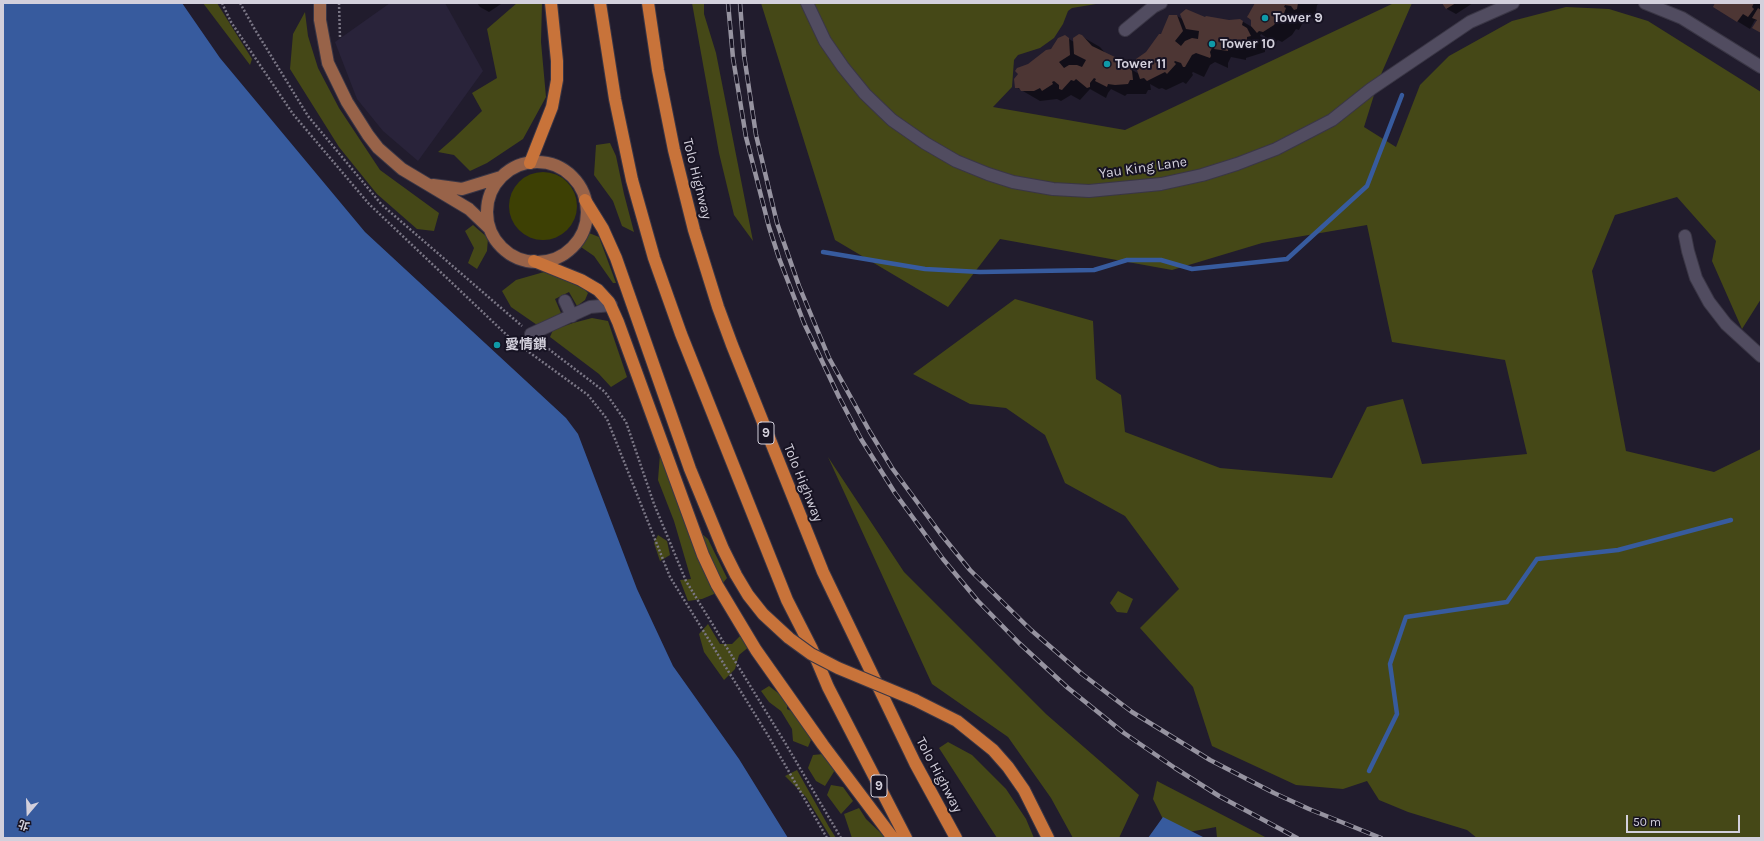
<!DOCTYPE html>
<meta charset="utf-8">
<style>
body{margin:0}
#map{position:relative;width:1764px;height:841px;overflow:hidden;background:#211c2d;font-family:Karla,"Noto Sans TC",sans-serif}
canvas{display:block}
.frame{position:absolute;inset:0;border:4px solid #d3d0dc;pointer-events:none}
.north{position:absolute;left:8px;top:793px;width:40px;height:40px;-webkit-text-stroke:3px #171323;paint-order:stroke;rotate:199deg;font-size:11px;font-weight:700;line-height:16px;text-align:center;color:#d3d0dc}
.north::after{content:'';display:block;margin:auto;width:14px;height:18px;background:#d3d0dc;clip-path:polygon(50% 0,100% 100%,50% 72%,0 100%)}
.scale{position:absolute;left:1626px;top:815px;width:114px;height:18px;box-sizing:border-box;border:2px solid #d3d0dc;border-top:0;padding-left:5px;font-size:12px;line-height:14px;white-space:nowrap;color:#d3d0dc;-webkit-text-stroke:3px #171323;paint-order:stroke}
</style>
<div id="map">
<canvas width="1764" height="841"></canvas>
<div class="frame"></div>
<div class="north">北</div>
<div class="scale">50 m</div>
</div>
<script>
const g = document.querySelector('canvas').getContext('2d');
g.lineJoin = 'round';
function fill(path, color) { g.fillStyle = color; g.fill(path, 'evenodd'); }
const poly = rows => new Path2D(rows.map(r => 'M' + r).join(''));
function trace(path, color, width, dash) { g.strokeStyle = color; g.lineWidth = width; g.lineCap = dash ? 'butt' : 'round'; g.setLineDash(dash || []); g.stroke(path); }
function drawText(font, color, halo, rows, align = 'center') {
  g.font = font + ' Karla,"Noto Sans TC",sans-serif'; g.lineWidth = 4; g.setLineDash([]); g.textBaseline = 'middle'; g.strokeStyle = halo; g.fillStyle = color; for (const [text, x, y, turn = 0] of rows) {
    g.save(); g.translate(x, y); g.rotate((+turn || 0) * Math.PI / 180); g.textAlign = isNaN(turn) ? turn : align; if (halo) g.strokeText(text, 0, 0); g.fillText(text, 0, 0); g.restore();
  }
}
const built = poly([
 [390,3,445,3,483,71,418,161,383,131,357,99,335,42]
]);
const green = poly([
 '509 206a34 34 0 1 1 68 0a34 34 0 1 1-68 0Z'
]);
const forest = poly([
 [203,3,217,3,252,59,250,65],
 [517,3,542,3,541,42,546,97,523,139,487,163,470,171,454,155,438,152,454,138,482,111,472,93,497,78,487,29],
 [692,3,704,3,704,14,716,53,753,241,734,215,719,153],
 [761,3,1102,3,1072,8,1068,11,1063,24,1054,38,1040,48,1018,55,1014,60,1012,87,993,107,1125,130,1394,3,1412,3,1379,79,1364,127,1396,147,1420,85,1449,56,1512,21,1566,7,1609,9,1648,21,1761,92,1761,299,1742,329,1712,261,1716,241,1677,197,1615,215,1592,271,1626,451,1714,472,1761,449,1761,838,1477,838,1467,830,1408,812,1379,800,1367,781,1343,789,1296,785,1212,746,1193,687,1140,628,1179,589,1125,516,1065,483,1045,435,1006,408,970,404,913,374,1015,299,1093,321,1096,379,1121,395,1125,432,1220,468,1332,478,1367,407,1403,399,1422,464,1527,454,1505,360,1392,342,1367,225,1262,243,1172,270,1000,239,948,307,835,240],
 [305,12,308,36,318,68,339,108,380,170,439,213,434,231,417,229,377,194,339,147,290,69,293,34],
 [610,143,616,156,624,194,634,232,622,226,613,201,594,175,596,145],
 [473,225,488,238,487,251,477,269,468,263,474,248,465,231],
 [589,233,599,237,616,283,613,283,594,256,581,247],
 [544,272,568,281,584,289,588,293,585,300,577,306,569,292,555,299,561,313,540,327,511,307,502,291,516,280],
 [592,318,608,321,627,377,611,387,599,374,550,337,553,330,573,323],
 [660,454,689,523,708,539,727,578,714,594,702,599,688,601,680,580,691,579,674,521,658,480],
 [828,457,904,572,1046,714,1139,795,1119,838,1073,838,1051,798,1008,737,932,684],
 [658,535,667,541,670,555,660,561,654,543],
 [1118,591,1133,599,1127,613,1117,612,1110,603],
 [708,624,720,644,732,644,743,633,750,646,739,655,735,669,724,680,704,652,699,634],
 [769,686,787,700,787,709,795,713,802,723,811,740,808,747,793,741,792,729,781,711,769,702,761,691],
 [948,742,972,755,1006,789,1026,819,1034,838,997,838,939,748],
 [823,754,835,770,825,786,816,781,808,768,813,755],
 [797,770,829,827,836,838,831,838,806,797,785,776],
 [1157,781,1267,838,1217,838,1216,827,1189,832,1169,831,1153,799],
 [831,785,843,787,853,801,841,814,827,795],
 [859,808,866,819,886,838,852,838,844,814]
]);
const water = poly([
 [3,3,182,3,220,58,365,232,566,418,578,434,637,589,673,666,739,759,788,838,3,838],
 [1163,817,1205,838,1148,838]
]);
const shadow = poly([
 [477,3,500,3,501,4,489,12,480,7],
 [1256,3,1320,3,1317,5,1315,19,1303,15,1302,19,1304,20,1299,30,1296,29,1292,35,1282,42,1278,40,1275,43,1261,34,1260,36,1265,39,1268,47,1265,48,1265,52,1246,58,1246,60,1231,57,1228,63,1228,68,1215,62,1210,65,1204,77,1193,72,1192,73,1193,75,1186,84,1183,82,1166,90,1162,88,1159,89,1150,84,1151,90,1148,90,1146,94,1127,94,1125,96,1111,89,1108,93,1106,98,1090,89,1080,100,1071,95,1061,101,1057,99,1040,101,1016,87,1028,65,1069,39,1074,42,1081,36,1100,47,1107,55,1117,59,1127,60,1139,68,1146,53,1177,16,1184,20,1205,18,1229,21,1240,20,1252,27,1252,20,1248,18,1248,15],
 [1125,63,1139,71,1139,74,1124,65],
 [1443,3,1473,3,1456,14,1447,9],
 [1716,3,1761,4,1761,32,1757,21,1755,20,1750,29,1714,7]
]);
const stream = poly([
 [823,252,925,269,980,272,1094,270,1127,260,1161,260,1192,269,1287,259,1367,186,1402,95],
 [1369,771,1397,714,1390,664,1406,617,1507,602,1537,559,1618,550,1731,520]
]);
const building = poly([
 [1255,3,1298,3,1297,9,1294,10,1291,6,1285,5,1284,7,1286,8,1281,21,1278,19,1274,25,1263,32,1259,31,1257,33,1251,26,1251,20,1247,17],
 [1442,3,1456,3,1446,9],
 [1715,3,1754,3,1752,7,1754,9,1748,17,1743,14,1737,22,1713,7],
 [1758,8,1761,10,1761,33,1752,28,1757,20,1752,18],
 [1186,9,1205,17,1206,16,1229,20,1240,19,1243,21,1242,25,1247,28,1251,36,1247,37,1247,42,1234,47,1228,47,1228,51,1214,49,1215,47,1213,46,1210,52,1211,56,1210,58,1196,53,1192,55,1185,67,1183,67,1181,63,1175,61,1174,62,1176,64,1167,74,1165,72,1147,81,1144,78,1140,79,1137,70,1139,65,1136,62,1136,59,1146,52,1159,34,1161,34,1169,15,1177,15,1183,31,1175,41,1181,46,1185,41,1192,38,1198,39,1199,31,1186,29,1180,14],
 [1065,35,1069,38,1070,55,1059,62,1064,68,1069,65,1077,65,1082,67,1086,60,1074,54,1073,38,1079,34,1082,35,1092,46,1117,58,1129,60,1130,63,1129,67,1132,71,1133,80,1130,80,1128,84,1115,85,1108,84,1107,87,1095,81,1096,79,1094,78,1090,83,1090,87,1087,88,1076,79,1074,81,1071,80,1062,90,1059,89,1059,85,1054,81,1052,82,1053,84,1042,91,1040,88,1034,91,1021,91,1019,88,1015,88,1014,79,1018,74,1015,71,1017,68,1028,64,1046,50,1051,49,1058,38]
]);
const path = poly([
 [222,3,231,22,293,114,369,204,511,339,588,395,607,419,670,577,769,737,827,838],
 [240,3,254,28,308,116,382,205,522,326],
 [339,3,340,38],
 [542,344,605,392,626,422,654,504,686,581,784,741,841,838]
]);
const minor = poly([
 [807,3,825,41,843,67,865,94,892,120,925,143,956,161,988,174,1013,182,1053,189,1089,191,1161,184,1202,175,1237,164,1276,149,1332,120,1371,89,1470,22,1513,3],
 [1645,3,1682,18,1761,67],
 [1125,30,1153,7,1161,3],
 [1685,236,1688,251,1696,278,1709,302,1726,324,1761,356],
 [565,301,572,316],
 [531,334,590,307,611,305]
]);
const major = poly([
 [320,3,320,20,328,63,347,102,368,135,378,148,402,169,469,209,490,229],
 '487 212a50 50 0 1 1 100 0a50 50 0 1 1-100 0Z',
 [433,185,462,189,501,177]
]);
const highway = poly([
 [600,3,615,99,632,180,654,258,681,334,787,600,812,649,828,687,906,838],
 [648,3,658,70,674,150,694,230,718,307,732,345,823,572,915,763,956,838],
 [530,163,552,107,557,80,557,61,551,3],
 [585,200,603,229,616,258,690,469,723,549],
 [534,261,581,280,598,290,609,302,618,322,703,555,717,585,756,650,823,745,893,838],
 [915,700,957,721,993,750,1008,767,1024,790,1048,838]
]);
const rail = poly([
 [728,3,733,58,746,137,769,227,779,258,804,323,839,397,861,439,895,493,943,559,978,601,1019,643,1068,688,1124,733,1175,768,1219,796,1297,838],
 [740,3,744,55,756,135,777,223,799,286,829,358,870,432,892,468,940,533,970,570,1031,630,1082,674,1132,712,1210,760,1274,793,1309,809,1381,838]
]);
const highwayBridge = poly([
 [723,549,736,575,748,595,763,614,789,638,811,654,838,668,915,700]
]);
const markers = [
 [1265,18,4,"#0f9aa8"],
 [1212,44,4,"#0f9aa8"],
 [1107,64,4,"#0f9aa8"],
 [497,345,4,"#0f9aa8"]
];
const shields = [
 [766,433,16],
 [879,786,16]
];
const shieldNames = [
 ["9",766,433],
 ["9",879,786]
];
const poiNames = [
 ["Tower 9",1273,18],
 ["Tower 10",1220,44],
 ["Tower 11",1115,64],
 ["愛情鎖",505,345]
];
const streetNames = [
 ["Yau King Lane",1143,168,-8],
 ["Tolo Highway",697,179,76],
 ["Tolo Highway",803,483,68],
 ["Tolo Highway",939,775,62]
];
fill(built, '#29233a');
fill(green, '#3d4004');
fill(forest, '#454817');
fill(water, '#375b9e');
fill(shadow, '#0007');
trace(stream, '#375b9e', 4.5);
fill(building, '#4d3634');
trace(minor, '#3a3645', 14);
trace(major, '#3a3645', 14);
trace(highway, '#3a3645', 14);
trace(path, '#7b7786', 2.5, [2, 2]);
trace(minor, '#514c60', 12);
trace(major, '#986349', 12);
trace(highway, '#c8733a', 12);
trace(rail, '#9693a0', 4.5);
trace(rail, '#171323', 3, [9]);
trace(highwayBridge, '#3a3645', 14, []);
trace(highwayBridge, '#c8733a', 12);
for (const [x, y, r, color] of markers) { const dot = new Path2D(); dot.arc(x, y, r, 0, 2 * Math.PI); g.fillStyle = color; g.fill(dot); trace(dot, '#171323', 1.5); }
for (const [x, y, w] of shields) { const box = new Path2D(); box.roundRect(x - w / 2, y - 11, w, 22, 3); g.fillStyle = '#171323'; g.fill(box); trace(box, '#d3d0dc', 1); }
drawText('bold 13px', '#d3d0dc', null, shieldNames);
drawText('bold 14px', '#d3d0dc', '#171323', poiNames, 'left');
drawText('14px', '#d3d0dc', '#171323', streetNames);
</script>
